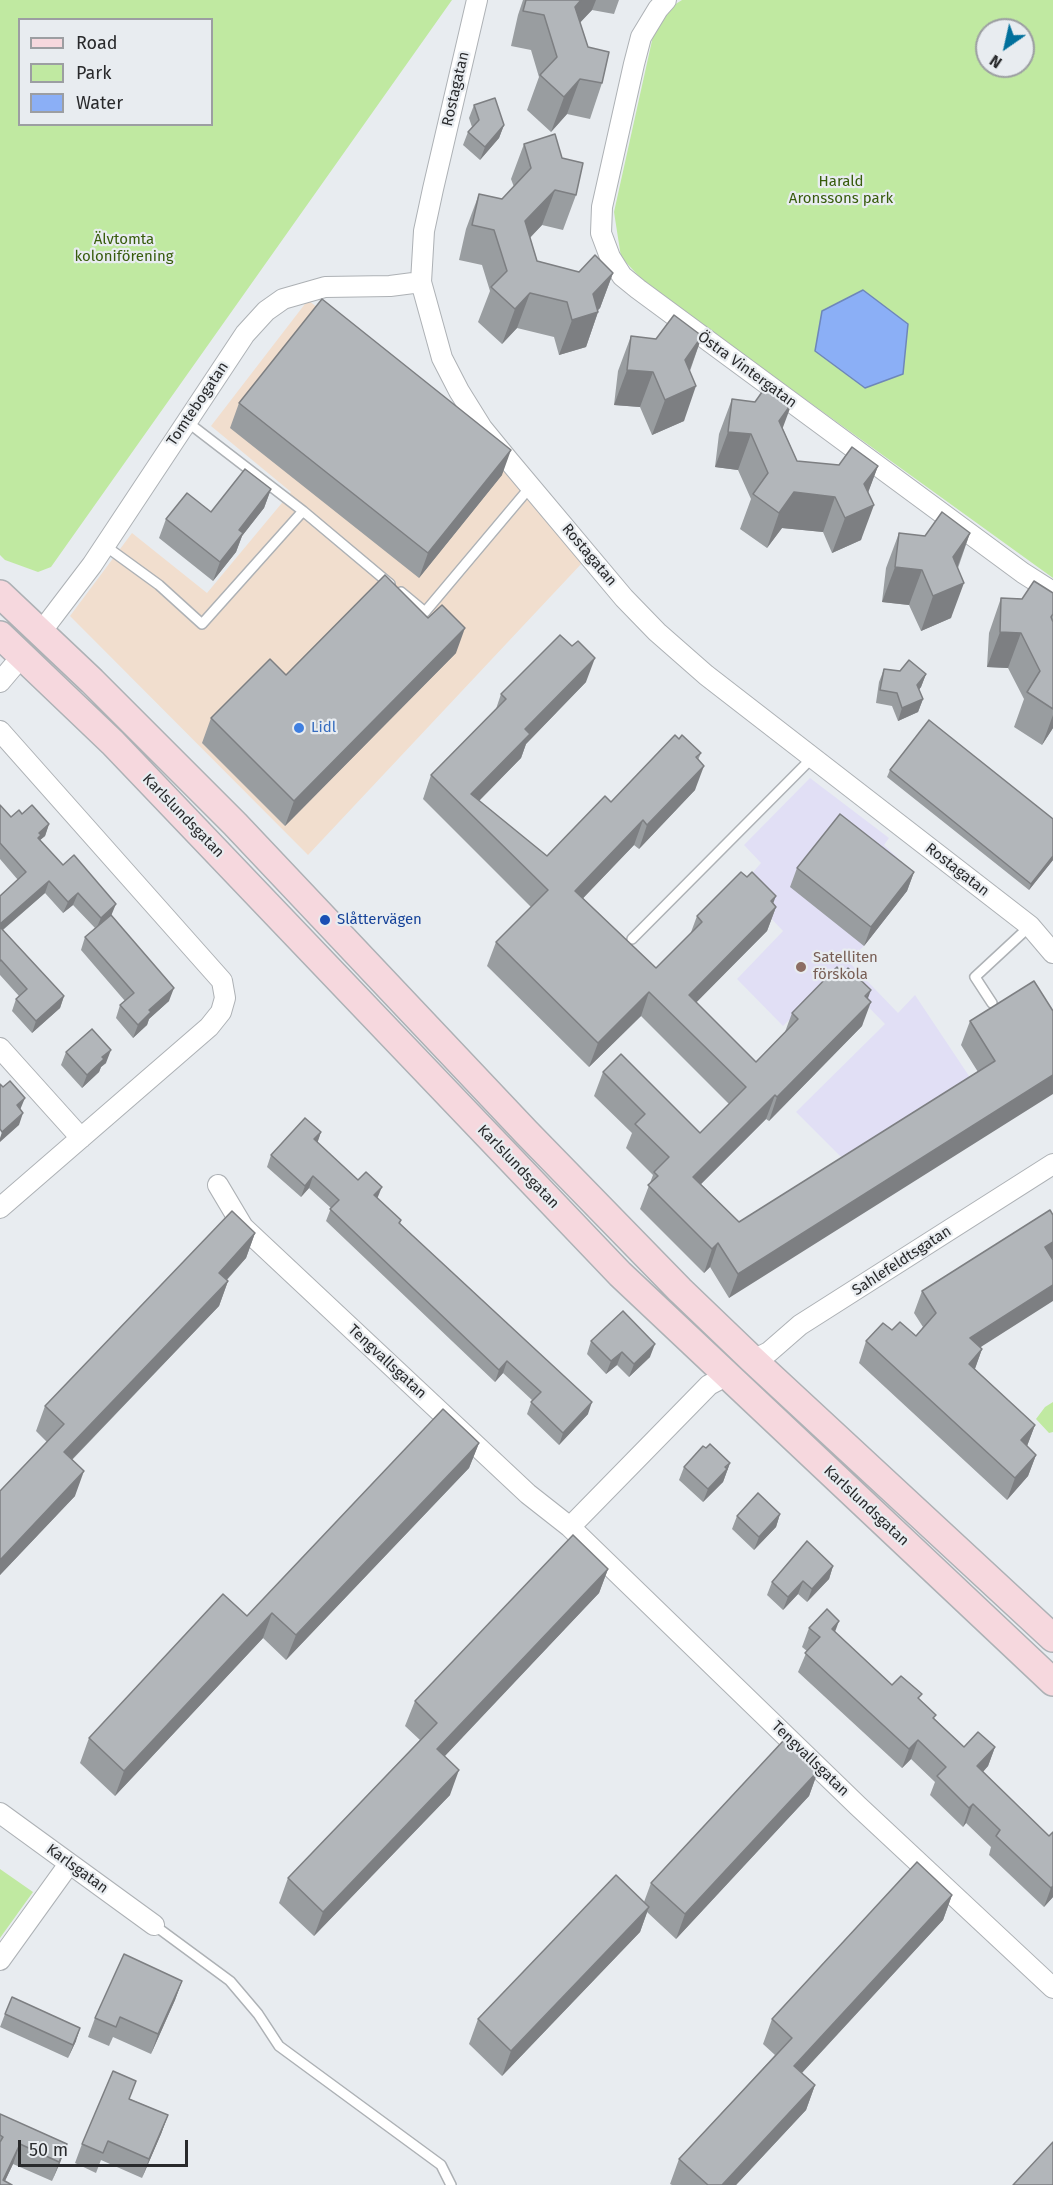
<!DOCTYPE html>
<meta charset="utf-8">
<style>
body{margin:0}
#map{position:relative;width:1053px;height:2185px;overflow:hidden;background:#e8ecf0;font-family:"Fira Sans",sans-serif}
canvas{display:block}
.legend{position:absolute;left:18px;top:18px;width:195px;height:108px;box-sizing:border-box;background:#e8ecf0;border:2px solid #9c9ea2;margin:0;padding:8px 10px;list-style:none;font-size:18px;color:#292a2c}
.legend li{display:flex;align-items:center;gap:12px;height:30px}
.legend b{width:30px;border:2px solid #9c9ea2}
.north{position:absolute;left:975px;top:18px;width:60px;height:60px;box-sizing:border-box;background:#e8ecf0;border:2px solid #9c9ea2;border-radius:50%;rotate:214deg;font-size:16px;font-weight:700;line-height:24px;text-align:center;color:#292a2c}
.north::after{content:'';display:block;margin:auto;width:21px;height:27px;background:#01709c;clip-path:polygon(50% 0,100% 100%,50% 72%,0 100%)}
.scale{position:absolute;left:18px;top:2140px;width:170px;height:27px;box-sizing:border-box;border:3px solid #292a2c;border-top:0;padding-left:8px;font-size:18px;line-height:21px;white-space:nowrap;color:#292a2c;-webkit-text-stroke:4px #e8ecf0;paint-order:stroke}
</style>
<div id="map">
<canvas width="1053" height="2185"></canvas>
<ul class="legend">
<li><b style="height:8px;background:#f6d8de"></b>Road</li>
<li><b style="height:16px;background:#c0e9a1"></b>Park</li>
<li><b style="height:16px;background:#8baff6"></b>Water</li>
</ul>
<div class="north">N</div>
<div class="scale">50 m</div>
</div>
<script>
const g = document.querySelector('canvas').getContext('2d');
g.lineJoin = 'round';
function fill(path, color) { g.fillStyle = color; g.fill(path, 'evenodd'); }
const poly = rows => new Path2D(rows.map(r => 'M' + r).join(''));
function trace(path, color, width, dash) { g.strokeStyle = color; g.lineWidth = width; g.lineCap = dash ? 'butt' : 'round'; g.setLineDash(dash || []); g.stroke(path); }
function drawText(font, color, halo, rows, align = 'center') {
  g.font = font + ' "Fira Sans",sans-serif'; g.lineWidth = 4.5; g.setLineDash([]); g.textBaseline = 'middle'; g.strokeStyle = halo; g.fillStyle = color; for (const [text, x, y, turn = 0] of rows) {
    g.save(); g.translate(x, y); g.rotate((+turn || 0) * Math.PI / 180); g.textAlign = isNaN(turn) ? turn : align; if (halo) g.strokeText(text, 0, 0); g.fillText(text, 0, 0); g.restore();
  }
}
const commercial = poly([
 [308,300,475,434,583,562,308,855,70,616,132,533,207,593,291,492,211,426]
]);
const education = poly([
 [810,778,889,838,884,845,898,858,885,874,907,891,864,946,848,961,898,1013,915,995,973,1082,844,1160,796,1112,885,1024,836,974,783,1026,737,979,783,931,741,886,761,863,744,845]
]);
const green = poly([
 [0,0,452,0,51,567,38,572,5,560,0,555],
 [20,20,212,20,212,124,20,124],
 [682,0,1053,0,1053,578,647,285,621,257,614,212,653,36,666,10],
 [987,30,1023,30,1023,66,987,66],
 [1053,1402,1053,1432,1049,1433,1036,1419,1045,1407],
 [0,1869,33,1892,0,1938]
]);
const water = poly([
 [863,290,908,324,903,374,865,388,815,351,822,311,863,290]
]);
const lane = poly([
 [186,421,303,511,390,584],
 [104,545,159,585,202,624,303,511],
 [401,592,425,612,531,486],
 [632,939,813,757],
 [992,1003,975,977,1030,926],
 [154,1925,230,1981,258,2014,279,2046,441,2165,451,2185]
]);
const street = poly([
 [477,0,433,189,424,231,421,282,442,358,459,391,482,428,509,461,624,598,657,632,706,675,1030,926,1053,953],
 [666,0,658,9,641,37,634,64,602,207,601,233,610,257,622,276,638,289,1023,573,1053,592],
 [41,632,92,565,245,334,266,311,283,299,325,287,390,286,421,282],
 [0,682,22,656],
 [0,731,222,981,225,998,221,1012,209,1027,0,1208],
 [0,1048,81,1138],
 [218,1185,243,1227,528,1494,570,1527,858,1806,1053,1988],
 [753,1360,769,1352,800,1325,1053,1164],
 [570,1527,709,1385,726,1376],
 [0,1813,154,1925],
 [0,1960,69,1864]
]);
const secondary = poly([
 [0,594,92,681,235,824,526,1132,680,1290,753,1360,1053,1638],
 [0,635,113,743,620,1274,1053,1682]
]);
const wall = poly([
 [523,0,619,0,614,14,592,10,580,22,588,47,602,83,590,119,567,114,551,132,527,110,539,77,531,50,511,46,518,15],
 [474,105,504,125,499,138,480,160,463,145,468,132,472,127,469,118],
 [524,144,562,158,576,195,563,230,542,225,530,238,537,261,579,272,613,273,600,308,598,310,598,312,586,347,559,355,554,337,517,328,502,344,478,322,490,291,482,265,459,260,466,229,479,194,502,199,514,187,511,179],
 [631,336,656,339,702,336,690,371,684,421,652,435,640,407,614,405,618,371],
 [732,399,783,429,797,461,839,465,878,466,868,492,861,540,832,553,823,532,782,528,767,548,740,529,751,499,738,470,715,467,719,434],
 [239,403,502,475,419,578,230,428],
 [271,489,264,508,242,536,236,552,213,581,159,538,166,519,211,512],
 [899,533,925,536,970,533,958,568,951,618,921,631,909,605,882,602,886,568],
 [1053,593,1053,728,1042,745,1014,727,1024,699,1008,668,987,667,989,633,1001,598,1022,599],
 [456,653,285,826,202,743,211,718,286,675],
 [884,669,926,674,921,687,919,690,923,699,918,712,898,721,892,706,876,703,879,682],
 [586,682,526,744,521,758,479,801,547,856,611,802,679,739,701,753,698,760,695,790,639,849,634,845,583,898,656,968,690,935,697,916,773,903,776,907,767,931,696,1002,756,1062,785,1032,792,1013,868,998,862,1026,769,1121,766,1119,701,1184,739,1222,978,1072,961,1045,970,1021,1053,1011,729,1298,710,1267,704,1273,640,1209,653,1175,626,1148,632,1133,594,1096,603,1072,700,1133,729,1104,641,1016,589,1067,487,966,496,942,531,907,423,799,431,775,496,709,501,694],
 [890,770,1053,860,1029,890,887,777],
 [0,805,11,817,22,814,49,824,45,836,40,840,63,865,111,916,169,1001,149,1019,147,1025,133,1038,116,1018,120,1005,125,1001,81,950,85,937,95,928,73,905,63,913,45,893,3,930,64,996,60,1008,32,1033,12,1011,16,999,19,996,0,975,0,896,18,880,0,859],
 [797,868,914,872,907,891,864,946,790,887],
 [66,1052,106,1063,101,1067,99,1072,82,1088,61,1065],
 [321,1132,317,1142,401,1220,400,1223,588,1414,559,1445,527,1414,532,1400,503,1373,495,1382,326,1221,331,1208,309,1188,301,1197,267,1167,271,1155],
 [1053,1215,1053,1258,980,1348,982,1349,975,1369,1035,1425,1027,1446,1036,1455,1028,1476,1007,1500,859,1363,866,1341,892,1330,916,1336,923,1327,914,1313,922,1291],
 [255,1233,246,1258,227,1280,228,1281,219,1306,72,1460,75,1496,0,1575,0,1491,47,1442,36,1431,45,1406],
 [591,1341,650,1357,629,1377,617,1365,606,1374,587,1354],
 [479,1443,469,1468,286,1660,263,1638,115,1796,80,1763,89,1738,247,1616],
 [706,1448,730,1463,723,1482,703,1502,679,1480,684,1467],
 [780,1514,776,1527,754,1550,732,1529,737,1516],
 [833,1566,829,1579,807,1602,798,1594,783,1610,767,1595,772,1582],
 [608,1569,599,1593,444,1756,450,1795,314,1936,279,1903,288,1878,420,1740,405,1726,415,1701],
 [809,1628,835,1632,892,1685,920,1700,935,1719,964,1747,995,1747,988,1766,983,1772,1049,1836,1053,1897,1044,1907,989,1855,991,1847,966,1823,963,1827,930,1795,935,1782,911,1759,902,1768,798,1672,807,1651,802,1647],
 [818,1771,809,1796,676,1939,647,1912,640,1932,502,2076,469,2044,478,2019,644,1902,651,1883],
 [952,1895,943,1920,802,2073,815,2085,806,2110,736,2185,672,2185,670,2184,679,2159,775,2055,763,2044,772,2019],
 [182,1981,175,2000,151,2054,113,2037,109,2046,88,2037,95,2018],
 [5,2014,76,2041,68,2058,0,2027],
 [130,2099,168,2115,161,2134,142,2178,101,2160,96,2173,75,2163,82,2144],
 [0,2114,67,2144,52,2181,13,2164,5,2181,0,2185]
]);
const shadedWall = poly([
 [581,0,596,0,592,10,562,42,575,7],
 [580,79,567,114,551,132,564,97],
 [504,125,499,138,480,160,485,147],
 [555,190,542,225,512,256,525,221],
 [613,273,600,308,596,312,598,312,586,347,559,355,572,320,593,294],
 [530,293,517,328,502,344,515,309],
 [702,336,689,372,685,360],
 [627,370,653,372,640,407,614,405],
 [696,386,684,421,652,435,665,400],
 [792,403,779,438,779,421],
 [728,432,751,434,738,470,715,467],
 [511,450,502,475,419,578,428,553],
 [878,466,865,501,874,505,861,540,832,553,845,518,864,484],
 [271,489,264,508,242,536,236,552,213,581,220,562,239,530],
 [794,492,835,497,823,532,782,528,767,548,779,513],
 [970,533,957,568,953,557],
 [895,567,922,570,909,605,882,602],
 [964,583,951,618,921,631,933,596],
 [465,628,456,653,285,826,294,801],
 [1000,632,1021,633,1008,668,987,667],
 [595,658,586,682,526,744,521,758,468,812,471,794,525,729],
 [926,674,921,687,912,698,917,685],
 [923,699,918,712,898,721,902,708],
 [1053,715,1053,728,1042,745],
 [704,766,695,790,639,849,647,825],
 [643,820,634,845,567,915,575,891],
 [49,824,45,836,39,841,37,847,39,833],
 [1053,856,1053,860,1029,890,1031,884],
 [914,872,907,891,864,946,871,927],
 [49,881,45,893,0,932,0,924],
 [78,893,73,905,63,913,68,902],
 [776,896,769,914,776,907,767,931,680,1019,689,995],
 [116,904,111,916,96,929,101,918],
 [174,988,169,1001,149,1019,147,1025,133,1038,138,1025,149,1010],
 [871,990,864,1009,871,1002,862,1026,769,1121,777,1097],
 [649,992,641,1016,589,1067,598,1043],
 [64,996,60,1008,32,1033,36,1021],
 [111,1050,106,1063,101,1067,99,1072,82,1088,87,1075,102,1057],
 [1053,1075,1053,1094,729,1298,738,1274],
 [775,1095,766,1119,684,1201,693,1177],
 [25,1098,20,1110,17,1105],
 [23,1113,19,1125,0,1142,0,1138,2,1132],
 [321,1132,317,1144,314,1139],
 [313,1176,309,1188,301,1197,305,1186],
 [382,1187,377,1199,374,1195],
 [255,1233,246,1258,210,1298,219,1273],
 [1053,1242,1053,1258,1037,1268,1045,1247],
 [718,1243,710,1267,704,1273,712,1249],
 [228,1281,219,1306,55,1477,64,1452],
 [1053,1285,1053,1301,962,1359,970,1338],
 [655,1344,650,1357,629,1377,634,1364],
 [982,1349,974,1371,969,1364],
 [622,1352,617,1365,606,1374,611,1361],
 [507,1361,503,1373,495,1382,499,1370],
 [592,1402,588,1414,559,1445,563,1433],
 [1035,1425,1027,1446,1021,1440],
 [479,1443,469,1468,286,1660,296,1635],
 [1036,1455,1028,1476,1007,1500,1015,1478],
 [730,1463,723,1482,703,1502,708,1489],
 [84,1471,75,1496,0,1575,0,1560],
 [780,1514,776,1527,754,1550,759,1537],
 [833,1566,829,1579,807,1602,812,1589],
 [608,1569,599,1593,428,1774,437,1749],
 [803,1581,798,1594,783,1610,788,1597],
 [272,1613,263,1638,115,1796,124,1771],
 [839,1621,832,1640,832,1629],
 [918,1740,911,1759,902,1768,909,1749],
 [995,1747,988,1766,970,1786,977,1766],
 [459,1770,450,1795,314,1936,323,1912],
 [818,1771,809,1796,676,1939,685,1914],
 [973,1804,966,1823,963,1827,969,1808],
 [1053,1886,1053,1897,1044,1907,1051,1888],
 [952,1895,943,1920,785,2091,794,2066],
 [649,1907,640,1932,502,2076,511,2051],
 [182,1981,175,2000,151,2054,158,2034],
 [80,2028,76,2041,68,2058,73,2045],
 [815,2085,806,2110,736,2185,722,2185],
 [168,2115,161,2134,142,2178,149,2159],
 [20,2144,13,2164,3,2185,3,2180],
 [67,2144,60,2163,52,2181,59,2162]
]);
const building = poly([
 [526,0,581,0,575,7,588,47,609,52,602,83,580,79,564,97,540,75,557,57,544,15,523,11,526,0],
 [495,98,504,125,485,147,468,132,479,120,474,105,495,98],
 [555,134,562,158,583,163,576,195,555,190,525,221,537,261,579,272,595,255,613,273,593,294,598,312,572,320,567,302,530,293,515,309,491,287,507,271,494,230,472,225,479,194,502,199,531,168,524,144,555,134],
 [322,299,511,450,428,553,239,403,322,299],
 [674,315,702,336,685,360,696,386,665,400,653,372,627,370,631,336,656,339,674,315],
 [767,385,792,403,779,421,797,461,839,465,852,447,878,466,864,484,874,505,845,518,835,497,794,492,779,513,753,494,768,473,751,434,728,432,732,399,755,402,767,385],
 [245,469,271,489,239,530,243,533,220,562,166,519,187,493,211,512,245,469],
 [942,512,970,533,953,557,964,583,933,596,922,570,895,567,899,533,925,536,942,512],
 [385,575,428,618,442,605,465,628,294,801,211,718,270,659,286,675,385,575],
 [1034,581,1053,593,1053,614,1051,617,1053,622,1053,709,1027,692,1040,671,1021,633,1000,632,1001,598,1022,599,1034,581],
 [560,635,572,646,578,641,595,658,525,729,530,734,471,794,547,856,605,796,611,802,675,735,679,739,682,735,701,753,696,757,704,766,647,825,643,820,575,891,656,968,702,922,697,916,741,872,747,877,752,872,776,896,771,901,776,907,689,995,756,1062,798,1019,792,1013,837,967,843,974,848,968,871,990,865,996,871,1002,777,1097,775,1095,693,1177,739,1222,995,1061,970,1021,1034,981,1053,1011,1053,1075,738,1274,718,1243,712,1249,648,1185,658,1176,654,1172,669,1157,635,1124,645,1114,603,1072,621,1054,700,1133,746,1087,649,992,598,1043,496,942,548,890,431,775,506,699,501,694,560,635],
 [909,660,926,674,917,685,923,699,902,708,897,693,880,690,884,669,900,671,909,660],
 [929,720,1053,819,1053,856,1031,884,890,770,929,720],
 [0,805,11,817,19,810,22,814,32,805,49,824,39,833,41,835,38,838,63,865,74,855,116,904,101,918,78,893,68,902,49,881,0,924,0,896,26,872,0,843,0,805],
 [840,814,914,872,871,927,797,868,840,814],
 [111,915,174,988,149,1010,151,1012,138,1025,120,1005,134,993,85,937,111,915],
 [0,927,64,996,36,1021,16,999,27,989,1,960,0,961,0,927],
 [92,1029,111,1050,102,1057,104,1059,87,1075,66,1052,92,1029],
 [10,1081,25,1098,17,1105,23,1113,2,1132,0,1129,0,1084,3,1087,10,1081],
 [305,1118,321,1132,314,1139,358,1180,366,1172,382,1187,374,1195,401,1220,399,1223,592,1402,563,1433,531,1402,541,1392,507,1361,499,1370,330,1209,339,1200,313,1176,305,1186,271,1155,305,1118],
 [1050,1210,1053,1215,1053,1242,1045,1247,1053,1260,1053,1285,970,1338,982,1349,969,1364,1035,1425,1021,1440,1036,1455,1015,1478,866,1341,883,1323,892,1330,900,1322,916,1336,936,1313,922,1291,1050,1210],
 [232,1211,255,1233,219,1273,228,1281,64,1452,84,1471,0,1560,0,1491,64,1424,45,1406,232,1211],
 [623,1311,655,1344,634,1364,622,1352,611,1361,591,1341,623,1311],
 [443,1409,479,1443,296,1635,272,1613,124,1771,89,1738,223,1594,247,1616,443,1409],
 [710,1444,730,1463,725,1467,727,1469,708,1489,684,1467,703,1446,706,1448,710,1444],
 [758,1493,780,1514,759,1537,737,1516,758,1493],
 [573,1535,608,1569,437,1749,459,1770,323,1912,288,1878,437,1723,415,1701,573,1535],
 [807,1541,833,1566,812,1589,803,1581,788,1597,772,1582,807,1541],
 [827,1609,839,1621,832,1629,892,1685,901,1676,922,1694,918,1698,936,1715,933,1718,964,1747,978,1732,995,1747,977,1766,1049,1836,1053,1832,1053,1886,1051,1888,996,1836,1000,1830,973,1804,969,1808,937,1776,946,1767,918,1740,909,1749,805,1653,820,1637,809,1628,827,1609],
 [784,1740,818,1771,685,1914,651,1883,784,1740],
 [917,1862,952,1895,794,2066,815,2085,722,2185,708,2185,679,2159,792,2038,772,2019,917,1862],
 [616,1875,649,1907,511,2051,478,2019,616,1875],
 [124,1954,182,1981,158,2034,120,2017,116,2027,95,2018,124,1954],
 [12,1997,80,2028,73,2045,5,2014,12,1997],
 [113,2071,136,2081,129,2099,168,2115,149,2159,108,2141,103,2153,82,2144,113,2071],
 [0,2114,67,2144,59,2162,20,2144,3,2180,12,2185,0,2185,0,2142,3,2137,0,2135,0,2114],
 [1053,2142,1053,2185,1013,2185,1053,2142]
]);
const markers = [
 [299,728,6,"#3f7fe0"],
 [325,920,6,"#1a4fb4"],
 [801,967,6,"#8d6e63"]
];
const streetNames = [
 ["Rostagatan",456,89,-77],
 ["Östra Vintergatan",747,370,36],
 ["Tomtebogatan",198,404,-56],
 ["Rostagatan",589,555,50],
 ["Karlslundsgatan",183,816,46],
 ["Rostagatan",957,870,38],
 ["Karlslundsgatan",518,1167,46],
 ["Sahlefeldtsgatan",902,1261,-33],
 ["Tengvallsgatan",387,1362,43],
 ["Karlslundsgatan",866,1506,43],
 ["Tengvallsgatan",810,1759,44],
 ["Karlsgatan",77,1869,36]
];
const parkNames = [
 ["Harald",841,182],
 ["Aronssons park",841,199],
 ["Älvtomta",124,240],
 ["koloniförening",124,257]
];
const shopNames = [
 ["Lidl",311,728]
];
const transitNames = [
 ["Slåttervägen",337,920]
];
const educationNames = [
 ["Satelliten",813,958],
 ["förskola",813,975]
];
fill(commercial, '#f1dece');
fill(education, '#e1dff5');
fill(green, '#c0e9a1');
fill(water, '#8baff6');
trace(water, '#6e87b9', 1.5);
trace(lane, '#adb1b5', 12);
trace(street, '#adb1b5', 22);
trace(secondary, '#adb1b5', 30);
trace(lane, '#fff', 9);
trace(street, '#fff', 20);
trace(secondary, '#f6d8de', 27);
fill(wall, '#999da0');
fill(shadedWall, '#7d7f82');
fill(building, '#b2b6ba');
trace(building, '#7d7f82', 1.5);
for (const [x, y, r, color] of markers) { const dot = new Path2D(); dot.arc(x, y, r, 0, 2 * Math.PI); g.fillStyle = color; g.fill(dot); trace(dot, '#e8ecf0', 2); }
drawText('15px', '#292a2c', '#e8ecf0', streetNames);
drawText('15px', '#375c0c', '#e8ecf0', parkNames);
drawText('15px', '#366cbe', '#e8ecf0', shopNames, 'left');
drawText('15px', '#164399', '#e8ecf0', transitNames, 'left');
drawText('15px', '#785e54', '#e8ecf0', educationNames, 'left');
</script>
